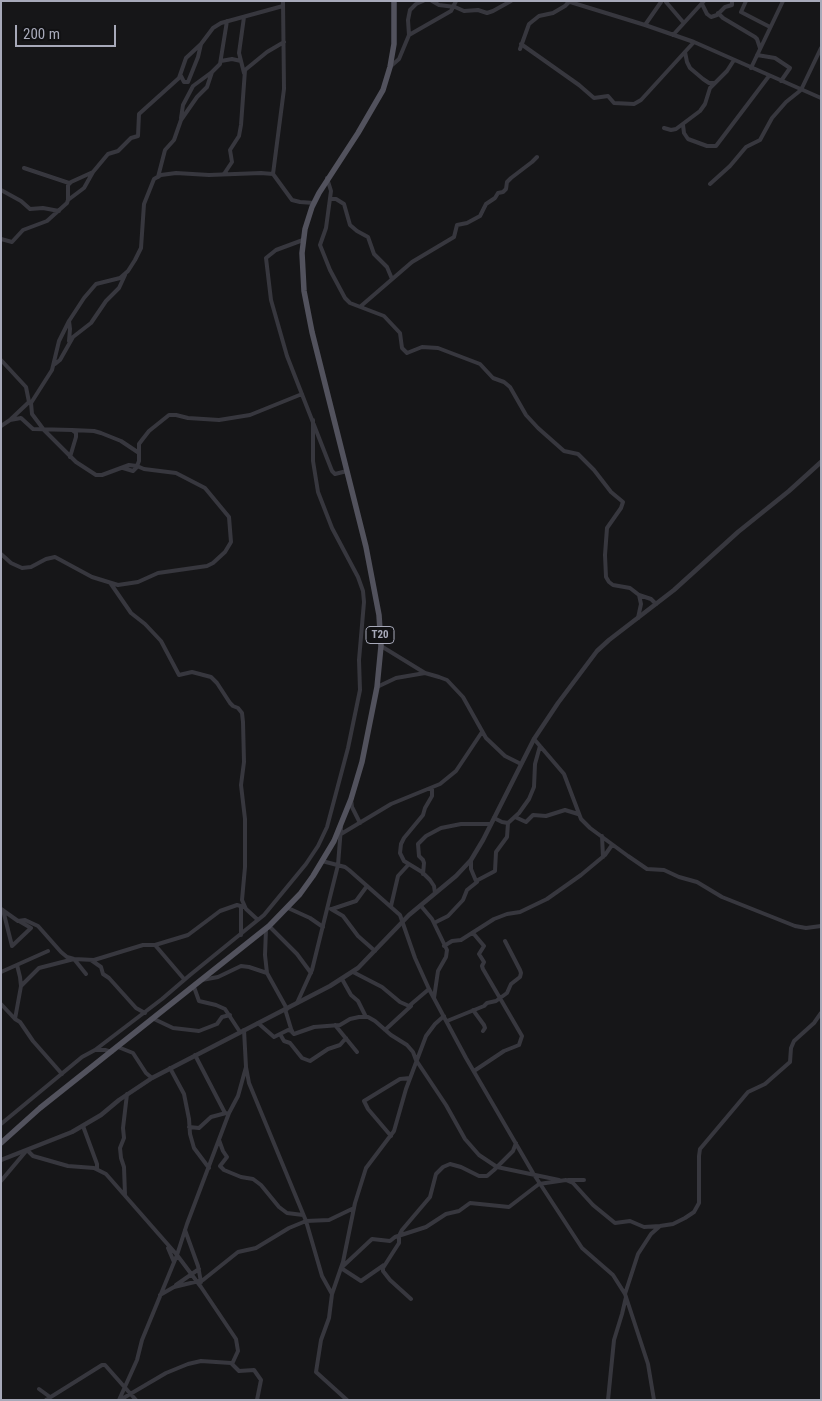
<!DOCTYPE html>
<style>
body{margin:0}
#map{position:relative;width:822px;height:1401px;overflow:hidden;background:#161618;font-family:"Roboto Condensed",sans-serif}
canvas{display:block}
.frame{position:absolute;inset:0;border:2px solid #a7a9b9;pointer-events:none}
.scale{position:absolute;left:15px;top:25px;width:101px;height:22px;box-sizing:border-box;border:2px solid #a7a9b9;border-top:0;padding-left:6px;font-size:15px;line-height:18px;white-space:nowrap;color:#a7a9b9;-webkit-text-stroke:4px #111113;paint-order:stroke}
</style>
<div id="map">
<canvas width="822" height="1401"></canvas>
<div class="frame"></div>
<div class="scale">200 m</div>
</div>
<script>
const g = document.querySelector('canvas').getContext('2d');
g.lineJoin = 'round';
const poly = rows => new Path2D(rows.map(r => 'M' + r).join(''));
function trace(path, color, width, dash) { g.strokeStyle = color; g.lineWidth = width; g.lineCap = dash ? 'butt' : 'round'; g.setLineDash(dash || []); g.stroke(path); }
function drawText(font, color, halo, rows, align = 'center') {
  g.font = font + ' "Roboto Condensed",sans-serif'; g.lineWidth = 4; g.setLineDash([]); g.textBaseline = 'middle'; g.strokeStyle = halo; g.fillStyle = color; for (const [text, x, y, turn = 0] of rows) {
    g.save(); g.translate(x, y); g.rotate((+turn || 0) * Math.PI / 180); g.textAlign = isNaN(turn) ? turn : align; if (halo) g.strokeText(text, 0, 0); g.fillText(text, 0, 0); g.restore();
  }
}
const minor = poly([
 [432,1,439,5,455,7,464,11,478,10,487,13,493,11,511,1],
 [567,1,645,25,694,42,821,98],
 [746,1,741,12,770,27],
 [666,2,683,22],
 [702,4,707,14,711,17,717,15,725,7,732,5,732,1],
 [718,13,723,18,755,37,757,39,760,48],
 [645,25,661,2],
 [409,35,408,20,410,10,416,4,423,1],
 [673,35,704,1],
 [521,44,579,85,594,98,608,96,614,103,634,104,641,100,694,42],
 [520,49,529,24,539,16,553,13,565,6,569,2],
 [685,52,687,62,690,68,703,79,709,83,714,83],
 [757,55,775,58,790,68,781,81],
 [221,61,232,59,241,61],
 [391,66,399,59,409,35,451,11,456,1],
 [751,68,783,1],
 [244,73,239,53,244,17],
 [181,76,184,82,188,82,198,57,201,44],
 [181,118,183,105,193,86,212,72],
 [683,125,684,133,688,139,707,146,716,146,769,76],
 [664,128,671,130,676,129,700,111,705,104,710,88,727,71,734,60],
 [24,168,69,183],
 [224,174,232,162,230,150,239,136,241,125,245,70,267,52,284,42],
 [273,174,284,89,283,1],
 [158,177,165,150,174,140,181,120,197,97,207,87,212,72,220,64,227,21],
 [327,178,331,191,326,228,320,245,330,270,345,298,350,303,384,316,400,333,402,348,407,353,422,347,438,348,480,364,493,378,504,382,510,387,526,415,538,428,564,451,578,454,594,470,611,492,623,502,621,508,607,528,605,555,606,577,609,582,613,585,630,588,639,595,641,604,638,618],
 [710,184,730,166,746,147,760,140,772,118,786,102,801,90,821,48],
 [1,190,21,201,30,209,43,208,59,211],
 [330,199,336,199,344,204,350,225,357,231,368,237,374,254,387,267,392,279],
 [68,200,84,188,93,172],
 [1,239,12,242,23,230,47,221,67,203,68,200,68,185,71,182,93,172,108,154,118,151,131,138,138,136,139,114,179,78,186,58,201,44,213,28,221,23,283,6],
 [303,240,276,250,266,258,271,300,287,356,332,471,335,474,347,471],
 [361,306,412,262,454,237,457,225,467,223,480,216,486,204,495,198,498,193,503,192,506,189,507,182,511,178,532,162,537,157],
 [69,321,70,329,69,341],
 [1,360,26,387,29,402],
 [55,364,60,360,73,337,91,323,106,301,119,288,125,275],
 [11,419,29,402],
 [1,426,10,420,21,418,33,429,72,430,76,433,76,437,70,457],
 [72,430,94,431,101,433,121,441,139,453],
 [137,466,139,461,139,444,142,440,149,431,169,415,176,415,188,418,219,420,250,415,302,394],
 [123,468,133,471,138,466],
 [1,554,11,563,22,568,31,567,46,559,55,557,92,577,118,585,138,582,158,573,207,566,213,563,225,552,231,542,229,517,205,488,176,473,144,469,137,466,129,465,102,475,96,475,76,462,44,430,32,414,31,403,52,370,59,341,69,321,84,298,96,284,120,278,128,271,135,260,141,248,144,204,154,179,161,175,176,173,209,175,261,173,273,174,292,200,300,202,314,203],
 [111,584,131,613,145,624,161,641,179,675,192,672,211,677,217,683,230,703,233,706,238,708,242,713,243,722,244,762,241,785,245,819,245,867,242,900,246,909,258,920],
 [639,595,651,599,656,604],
 [381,646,425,673,439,677,447,680,463,697,486,738,505,756,521,764],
 [377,687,396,678,425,673],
 [534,739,564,774,581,819,590,828,628,856,647,869,664,870,679,877,697,882,722,897,795,926,806,928,821,926],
 [432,788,432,796,425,808,423,815,404,838,401,844,400,853,404,861,422,872,430,880,434,886,435,893],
 [351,799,352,807,360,823],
 [515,817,526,822,533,815,546,816,565,810,578,814],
 [494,818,502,822,508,823,519,813,529,799,534,787,535,764,540,746],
 [341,834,391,804,440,784,456,771,482,732],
 [602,836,603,857],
 [471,860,471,869,476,881,495,871,496,852,507,837,508,823],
 [322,861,345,867,349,870,400,915,415,958,429,989,466,1058,533,1173,582,1248,613,1275,625,1294,648,1364,654,1400],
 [423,874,424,863,423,860,419,856,418,844,426,836,441,828,461,824,491,824],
 [391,906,398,876,409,864],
 [421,906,432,919,447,950,446,957,438,971,434,998],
 [288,908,310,918,323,927],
 [1,909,18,921,25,920,38,926,61,952,67,957,74,959,94,960,143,945,155,945,184,979],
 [331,909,343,916,358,936,375,951],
 [332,909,356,901,367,886],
 [3,910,12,946,31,928,19,921],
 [434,923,448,916,463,900,467,890,477,882],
 [269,926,297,954,311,973],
 [266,929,265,955,267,973,287,1009],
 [473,933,484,946,479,954,484,962,482,966,483,969,522,1036,519,1045,504,1051,474,1071],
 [241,935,241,906],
 [155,945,188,935,220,911,237,905,244,907],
 [444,946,452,941,461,940,494,919,507,914,520,912,547,899,581,875,605,855,612,845],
 [91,960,101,967,103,974,109,978,136,1008,145,1013],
 [17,965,20,977,21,986],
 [1,972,48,951],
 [353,972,382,987,400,1002,409,1006,429,989],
 [342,979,351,995,358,1001,366,1017],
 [202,980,218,977,241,966,249,967,267,973],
 [194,987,199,1001,216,1005,225,1009,240,1032],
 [297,1003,312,970,330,897,338,865,341,827],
 [1,1004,15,1019],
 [285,1009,292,1032,294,1034,314,1027,340,1025,350,1019,359,1017,368,1017,375,1021,391,1035,407,1045,413,1052,416,1060,446,1105,465,1139,479,1155,497,1167,559,1180],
 [473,1010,484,1025,485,1028,483,1031],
 [154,1019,173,1028,199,1031,217,1024,222,1017,230,1015],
 [447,1021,484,1006,487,1003,496,1001,507,993,511,984,520,977,521,973,520,970,505,941],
 [258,1023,274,1037,288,1030,292,1031],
 [335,1025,357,1052],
 [244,1030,246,1067,249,1083,306,1221,322,1276,332,1294],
 [385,1030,411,1006],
 [280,1034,284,1041,290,1043,302,1058,310,1061,328,1049,340,1045,346,1038],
 [118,1047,133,1053,146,1073,152,1078],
 [95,1050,162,999,190,975,264,915,306,864,318,846,327,827,348,748,360,690,359,660,364,602,363,591,358,577,332,528,318,492,313,461,313,420],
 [195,1055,225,1113],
 [170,1068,184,1094,189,1119,190,1134,194,1148,209,1168],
 [62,1074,33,1041,20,1022,15,1019,21,986,39,968,74,959,86,974],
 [1,1124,82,1057,95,1050,105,1050,112,1052],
 [83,1126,97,1164,97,1169],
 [189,1127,199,1128,211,1117,226,1113],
 [391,1136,368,1109,364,1101,400,1079,410,1078],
 [219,1140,223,1151,227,1157,220,1166,224,1170,241,1177,253,1179,261,1185,279,1207,287,1213,303,1215],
 [568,1180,584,1180],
 [1,1181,27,1150,33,1156,68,1166,94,1168,106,1174,177,1255,201,1287,236,1339,238,1351,232,1364],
 [125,1195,124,1167,121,1158,120,1148,124,1138,123,1128,127,1094],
 [185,1230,198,1266,201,1282],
 [168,1248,174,1262],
 [384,1265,361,1281,341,1268,372,1239,390,1241,395,1237,426,1227,446,1214,459,1211,470,1203,509,1207,539,1184,566,1180,573,1183,593,1205,615,1223,630,1221,644,1227,660,1226,673,1224,685,1218,694,1212,699,1203,699,1156,700,1149,748,1092,765,1084,790,1062,791,1048,794,1041,814,1023,821,1013],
 [176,1285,199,1269],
 [625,1294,638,1254,651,1234,660,1226],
 [160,1295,174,1287,203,1280,238,1252,256,1248,289,1228,306,1221,329,1220,354,1208],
 [411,1299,390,1280,383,1271,383,1268,399,1243,399,1236,402,1230,430,1197,436,1174,443,1167,450,1164,461,1167,479,1176,487,1176,494,1170,513,1151,516,1143],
 [39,1389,50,1397],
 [46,1400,102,1365,105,1365,136,1400],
 [119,1400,137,1360,142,1340,177,1255,187,1224,229,1113,238,1096,246,1067],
 [120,1400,166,1373,188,1364,201,1361,231,1363,239,1371,254,1370,261,1380,257,1400],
 [347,1400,316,1372,321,1340,329,1318,332,1294,343,1262,355,1203,366,1168,394,1131,406,1089,426,1036,435,1024,444,1016],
 [608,1400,614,1340,622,1314,626,1297]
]);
const tertiary = poly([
 [1,1160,72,1132,101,1115,119,1100,152,1078,330,986,358,968,409,915,456,876,471,860,483,840,534,739,558,703,597,651,609,640,674,590,738,532,789,491,821,462]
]);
const primary = poly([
 [1,1143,40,1108,269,926,300,894,313,876,334,841,351,799,362,762,377,687,381,646,379,615,366,547,312,332,304,291,302,253,305,229,312,207,319,193,358,133,383,90,390,67,394,44,394,1]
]);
const shields = [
 [380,635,28]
];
const shieldNames = [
 ["T20",380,635]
];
trace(minor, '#37373e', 4);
trace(tertiary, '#37373e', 4.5);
trace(primary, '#52525d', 5.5);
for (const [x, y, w] of shields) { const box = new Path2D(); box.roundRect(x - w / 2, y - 8.5, w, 17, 4); g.fillStyle = '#111113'; g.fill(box); trace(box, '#a7a9b9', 1); }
drawText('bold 11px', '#a7a9b9', null, shieldNames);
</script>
